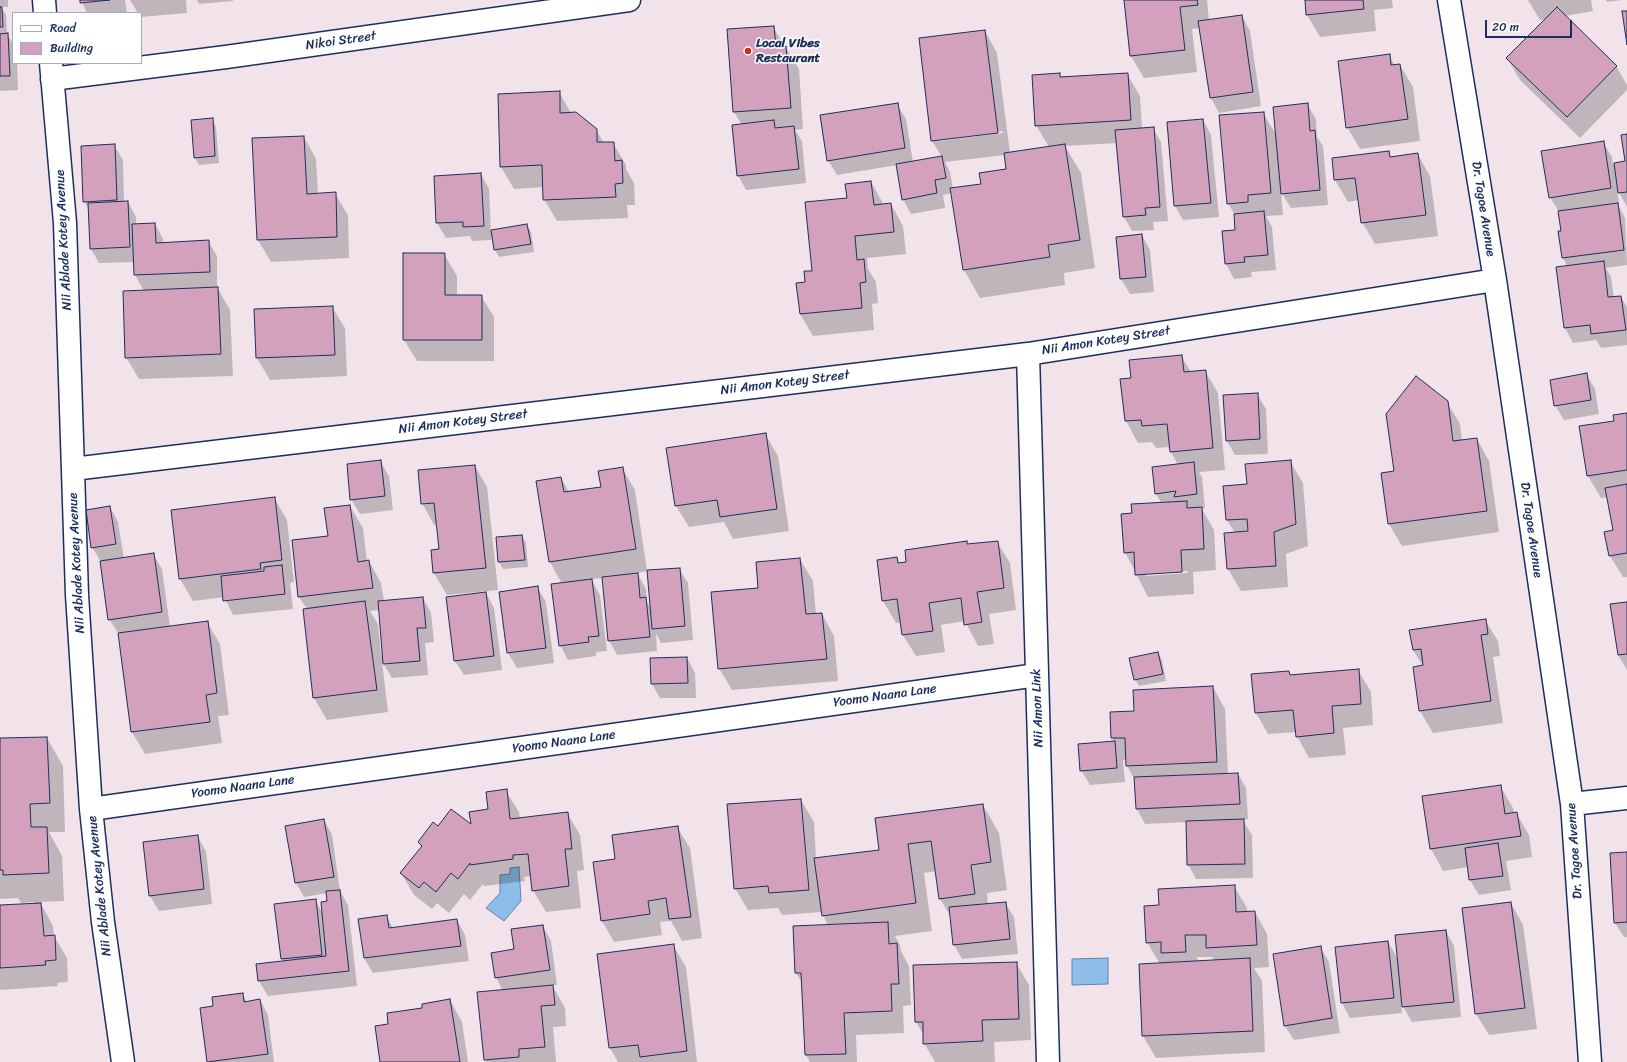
<!DOCTYPE html>
<style>
body{margin:0}
#map{position:relative;width:1627px;height:1062px;overflow:hidden;background:#f2e3eb;font-family:Sriracha,sans-serif}
canvas{display:block}
.legend{position:absolute;left:12px;top:12px;width:130px;height:52px;box-sizing:border-box;background:#fff;border:1px solid #a4acbf;margin:0;padding:5px 7px;list-style:none;font-size:12px;color:#1b2f5e}
.legend li{display:flex;align-items:center;gap:8px;height:20px}
.legend b{width:20px;border:1px solid #a4acbf}
.scale{position:absolute;left:1485px;top:20px;width:87px;height:18px;box-sizing:border-box;border:2px solid #1b2f5e;border-top:0;padding-left:5px;font-size:12px;line-height:14px;white-space:nowrap;color:#1b2f5e;-webkit-text-stroke:3px #fff;paint-order:stroke}
</style>
<div id="map">
<canvas width="1627" height="1062"></canvas>
<ul class="legend">
<li><b style="height:5px;background:#fff"></b>Road</li>
<li><b style="height:11px;background:#d4a1bc"></b>Building</li>
</ul>
<div class="scale">20 m</div>
</div>
<script>
const g = document.querySelector('canvas').getContext('2d');
g.lineJoin = 'round';
function fill(path, color) { g.fillStyle = color; g.fill(path, 'evenodd'); }
const poly = rows => new Path2D(rows.map(r => 'M' + r).join(''));
function trace(path, color, width, dash) { g.strokeStyle = color; g.lineWidth = width; g.lineCap = dash ? 'butt' : 'round'; g.setLineDash(dash || []); g.stroke(path); }
function drawText(font, color, halo, rows, align = 'center') {
  g.font = font + ' Sriracha,sans-serif'; g.lineWidth = 3; g.setLineDash([]); g.textBaseline = 'middle'; g.strokeStyle = halo; g.fillStyle = color; for (const [text, x, y, turn = 0] of rows) {
    g.save(); g.translate(x, y); g.rotate((+turn || 0) * Math.PI / 180); g.textAlign = isNaN(turn) ? turn : align; if (halo) g.strokeText(text, 0, 0); g.fillText(text, 0, 0); g.restore();
  }
}
const water = poly([
 [519,867,521,901,504,921,486,908,500,893,500,875,510,874,510,868,519,867],
 [1108,958,1108,984,1072,985,1072,959,1108,958]
]);
const shadow = poly([
 [0,0,8,0,8,7,1,7,6,15,7,34,13,44,13,63,17,63,18,90,0,91],
 [81,0,125,0,127,13,87,13],
 [130,0,186,0,187,13,141,17,141,13,138,13],
 [197,0,233,0,233,1,199,4],
 [1125,0,1207,0,1209,21,1242,16,1250,31,1261,106,1219,113,1211,98,1200,28,1192,29,1197,72,1144,78,1131,56],
 [1306,0,1392,0,1393,8,1374,10,1376,31,1320,37,1307,15],
 [1528,0,1591,0,1593,11,1565,16,1616,66,1627,85,1627,90,1580,138,1520,80,1507,58,1546,19,1540,20],
 [1606,0,1622,0,1607,2],
 [773,27,799,69,803,129,795,130,802,141,806,183,746,190,738,175,742,125,734,112],
 [985,31,997,53,1010,153,1049,147,1036,125,1059,74,1062,78,1127,74,1140,96,1142,129,1153,128,1161,142,1168,221,1153,222,1154,230,1132,231,1124,217,1118,143,1065,146,1081,173,1095,268,1064,273,1065,285,980,298,964,270,952,193,943,195,945,208,911,214,903,199,897,165,837,175,828,160,897,104,906,119,913,162,942,157,932,141],
 [1003,131,1003,133,940,141,940,139],
 [1005,155,1008,170,982,185,953,189,950,172,945,162],
 [1389,55,1395,66,1400,65,1413,87,1420,141,1360,149,1347,127],
 [559,92,571,113,596,130,604,143,613,143,626,165,626,169,634,183,635,205,627,205,628,218,557,221,544,199,544,187,514,189,501,167],
 [1307,104,1316,119,1317,137,1323,146,1328,205,1291,208,1281,192,1283,215,1266,216,1272,227,1276,270,1251,272,1252,277,1234,279,1226,264,1223,232,1236,231,1235,215,1228,203,1263,113,1277,136],
 [212,119,216,127,219,163,199,165,195,158,192,121],
 [1203,120,1211,135,1219,217,1183,220,1175,206],
 [1627,135,1627,207,1617,189,1619,203,1617,203,1625,218,1627,265,1606,268,1611,277,1614,298,1621,297,1627,307,1627,345,1601,348,1596,340,1573,343,1565,328,1557,268,1567,266,1563,258,1559,232,1562,231,1559,212,1550,197,1603,142,1612,157,1613,164,1626,162],
 [304,137,316,159,318,194,335,194,348,215,349,258,271,262,258,240],
 [114,145,123,160,124,202,128,202,136,217,136,225,155,224,163,239,163,243,208,241,217,256,217,287,230,310,233,376,139,379,126,357,144,291,135,275,134,262,99,263,91,249,89,209,84,201],
 [1388,152,1392,158,1418,155,1430,176,1438,236,1375,244,1362,222,1359,200,1348,202,1335,180,1333,159],
 [481,174,489,189,491,231,527,225,531,232,534,252,499,257,495,250,493,234,491,240,472,241,470,236,446,238,437,223,435,177],
 [871,182,884,205,891,204,903,226,906,254,867,258,868,269,876,282,878,303,872,304,874,330,813,336,800,314,797,283,806,282,848,199],
 [1142,235,1150,250,1154,292,1130,294,1121,279],
 [444,254,457,276,457,296,481,296,494,317,494,361,417,361,404,340],
 [332,307,345,328,347,376,270,380,257,358],
 [1181,356,1191,372,1205,371,1218,393,1225,470,1199,472,1202,477,1205,508,1202,509,1214,530,1216,570,1193,572,1194,594,1148,597,1125,552,1133,514,1162,504,1156,494,1178,465,1171,452,1170,447,1156,448,1152,442,1138,443,1126,421,1132,379],
 [1187,571,1188,573,1146,576,1146,574],
 [1586,374,1595,389,1599,414,1564,420,1555,405],
 [1257,394,1266,409,1268,454,1235,455,1227,441],
 [1447,402,1460,424,1462,441,1477,439,1489,461,1499,532,1402,546,1389,524,1395,472],
 [1627,414,1627,577,1623,577,1610,556,1614,531,1608,497,1601,498,1588,476,1615,422],
 [765,434,778,456,789,531,733,539,724,522,689,527,676,506],
 [380,461,389,476,393,510,360,514,351,499],
 [1290,461,1303,483,1308,546,1286,554,1288,587,1241,591,1228,569,1226,534,1235,533,1227,520,1225,487,1248,485],
 [475,466,487,487,498,590,447,595,434,573,432,551,440,550,437,525,434,525,422,503],
 [622,468,635,490,647,571,637,573,646,589,647,602,651,609,679,569,688,583,693,640,661,643,656,633,657,651,617,655,609,640,603,578,591,579,600,595,607,651,596,652,596,656,568,660,560,645,562,584,550,562,537,482,561,478,569,492,602,488],
 [274,498,287,520,294,582,290,583,293,609,233,615,224,597,193,601,180,579],
 [350,506,363,528,367,562,369,561,381,583,384,601,423,598,431,613,434,642,425,643,428,675,392,678,382,661,388,712,327,720,314,698,307,609,299,597,329,537],
 [380,610,383,655,381,655,378,624,370,611],
 [110,507,118,522,124,559,153,554,162,569,170,627,207,622,220,644,229,715,218,716,222,743,145,754,132,732,119,634,109,619,101,562,92,547],
 [522,536,526,543,528,567,503,569,499,562],
 [966,542,968,545,997,542,1010,563,1016,610,989,614,994,644,978,646,965,621,941,625,945,652,916,656,903,635,902,622,896,623,883,601,878,561,897,558,900,564],
 [800,559,813,581,816,614,822,614,834,636,838,681,732,690,719,668,759,589],
 [537,587,546,602,554,663,517,668,508,653,500,592],
 [486,593,494,608,502,670,464,675,455,661],
 [1627,603,1627,670,1618,655],
 [1485,620,1498,641,1500,656,1493,657,1503,723,1433,733,1420,711,1414,668,1423,666,1413,650],
 [1158,653,1162,660,1166,681,1139,686,1135,679],
 [687,658,695,673,696,698,660,698,652,684],
 [1358,670,1371,692,1373,725,1343,728,1346,755,1309,758,1297,736,1296,732,1268,734,1256,713,1289,672,1291,676],
 [1213,687,1225,709,1228,774,1238,774,1246,788,1248,819,1242,819,1252,835,1253,878,1196,879,1188,864,1187,822,1145,824,1137,809,1135,780,1127,766,1127,760,1123,760,1125,782,1090,785,1081,770,1114,742,1112,738,1111,713,1135,712],
 [47,738,63,766,65,832,49,832,62,856,64,901,40,902,53,926,54,936,67,958,68,982,57,983,58,986,0,990,0,906,34,904,34,902,21,903,18,898,0,899,0,739],
 [1500,786,1513,808,1514,813,1516,813,1529,835,1532,857,1506,861,1511,890,1479,895,1470,880,1468,867,1443,871,1431,849],
 [506,791,519,812,520,819,567,813,580,835,584,870,577,871,581,908,546,912,533,890,532,876,524,877,525,881,484,886,483,884,470,900,464,894,449,913,437,903,432,909,414,895,401,873,422,847,419,842,438,827,472,826,490,810],
 [801,800,814,822,816,859,880,851,983,805,999,833,1007,890,987,893,988,904,1005,903,1014,917,1018,954,962,959,954,945,951,917,940,899,936,871,924,873,932,931,895,936,900,945,901,951,909,966,911,1005,903,1006,904,1033,856,1035,857,1062,810,1062,806,1055,803,984,796,973,828,926,822,912,782,915,778,908,748,910,735,888],
 [324,820,332,835,340,891,348,905,357,986,268,996,259,981,283,962,275,905,315,900,323,914,328,902,328,893,304,897,296,883],
 [677,827,690,848,702,938,682,941,671,921,660,922,662,935,614,942,602,921,616,860],
 [197,836,206,851,212,904,159,911,150,896,144,843],
 [1627,853,1627,937,1624,937,1615,923],
 [1234,886,1247,908,1247,913,1255,912,1267,934,1269,967,1254,968,1262,981,1265,1052,1156,1058,1143,1036,1160,964,1147,942,1160,906],
 [1197,957,1212,957,1215,961,1198,962],
 [1511,903,1523,925,1537,1029,1489,1035,1476,1014],
 [386,916,393,928,457,920,465,935,469,961,373,973,364,958,359,919],
 [543,926,551,941,557,985,552,985,565,1008,566,1026,553,1027,556,1062,486,1062,485,1059,503,991,496,977,515,950],
 [1446,931,1454,946,1461,1017,1412,1022,1401,1003,1402,1013,1350,1018,1342,1003,1388,942,1399,961],
 [673,945,686,967,697,1062,618,1062,610,1048,598,955],
 [1320,947,1329,962,1340,1033,1294,1040,1285,1026],
 [1016,963,1029,985,1031,1040,994,1042,995,1062,935,1062,924,1043,924,1036,916,1022,914,966],
 [242,994,247,1002,260,1000,268,1015,274,1062,208,1062,201,1008,214,1006],
 [450,1000,462,1022,468,1062,381,1062,389,1025,423,1009]
]);
const building = poly([
 [80,0,110,0,80,3,80,0],
 [1124,0,1197,0,1198,5,1180,7,1185,50,1130,56,1124,0],
 [1305,0,1363,0,1364,9,1306,15,1305,0],
 [0,7,2,7,3,27,0,27,0,7],
 [1557,7,1617,66,1567,117,1506,58,1557,7],
 [1622,11,1627,11,1627,45,1622,11],
 [1242,15,1253,92,1210,98,1198,21,1242,15],
 [774,26,776,47,786,46,791,108,733,112,727,29,774,26],
 [985,30,998,133,931,141,919,38,985,30],
 [8,33,10,76,0,76,0,34,8,33],
 [1390,54,1391,65,1400,64,1408,119,1346,128,1338,61,1390,54],
 [1060,73,1060,77,1128,73,1131,120,1035,126,1032,75,1060,73],
 [560,91,560,113,576,112,597,129,597,142,614,142,615,161,622,160,623,183,615,184,616,197,543,200,542,165,500,167,498,94,560,91],
 [898,103,905,148,827,161,820,115,898,103],
 [1308,103,1310,131,1315,130,1320,190,1281,194,1273,107,1308,103],
 [1264,112,1271,193,1248,195,1248,202,1227,204,1219,115,1264,112],
 [213,118,215,156,194,158,191,120,213,118],
 [1203,119,1211,203,1174,206,1167,122,1203,119],
 [774,120,775,128,794,126,799,169,737,176,732,125,774,120],
 [1154,127,1160,207,1145,208,1146,215,1123,217,1115,130,1154,127],
 [1627,134,1627,192,1618,193,1614,163,1625,161,1621,135,1627,134],
 [304,136,307,194,336,192,337,237,257,240,252,138,304,136],
 [1604,141,1611,188,1549,198,1541,151,1604,141],
 [115,144,117,200,83,202,81,146,115,144],
 [1065,144,1080,240,1048,245,1050,257,963,270,950,188,981,184,979,173,1006,169,1004,153,1065,144],
 [1389,151,1390,157,1418,153,1426,215,1361,223,1355,178,1334,180,1332,158,1389,151],
 [942,156,946,178,935,180,937,193,902,200,896,164,942,156],
 [481,173,484,226,463,227,463,222,436,223,434,176,481,173],
 [871,181,874,205,891,203,894,232,855,236,857,260,864,259,866,282,860,283,862,308,800,314,796,283,805,282,804,271,812,271,805,202,847,198,845,184,871,181],
 [128,201,130,247,90,249,88,203,128,201],
 [1618,203,1624,250,1562,258,1558,231,1561,231,1558,211,1618,203],
 [1264,211,1268,255,1244,257,1245,262,1225,264,1222,231,1235,230,1234,214,1264,211],
 [155,223,156,243,209,240,210,272,134,275,132,224,155,223],
 [527,224,531,244,494,250,491,230,527,224],
 [1142,234,1146,277,1120,279,1116,237,1142,234],
 [403,253,445,253,445,295,482,295,482,340,403,340,403,253],
 [1604,261,1608,297,1621,296,1626,330,1591,334,1590,325,1564,328,1556,267,1604,261],
 [218,287,221,354,125,358,123,291,218,287],
 [333,306,335,355,256,358,254,309,333,306],
 [1182,355,1184,372,1206,370,1213,448,1170,452,1167,424,1142,426,1141,420,1125,421,1120,379,1131,378,1129,360,1182,355],
 [1587,373,1591,400,1554,406,1550,380,1587,373],
 [1416,376,1448,401,1453,441,1477,438,1487,511,1388,524,1381,473,1394,471,1386,414,1416,376],
 [1258,393,1260,439,1226,441,1223,395,1258,393],
 [1627,413,1627,470,1587,476,1579,426,1614,421,1613,415,1627,413],
 [766,433,777,509,720,517,717,500,675,506,666,448,766,433],
 [381,460,385,496,350,500,347,464,381,460],
 [1291,460,1296,524,1274,532,1276,566,1227,569,1224,533,1248,531,1247,519,1226,520,1223,486,1247,484,1245,464,1291,460],
 [1194,462,1197,494,1174,497,1176,491,1155,494,1152,467,1194,462],
 [475,465,486,568,433,573,431,550,439,549,434,503,421,504,418,470,475,465],
 [623,467,636,549,549,562,536,481,561,477,564,492,601,487,598,471,623,467],
 [1627,484,1627,553,1609,556,1604,532,1613,530,1605,488,1627,484],
 [275,497,282,560,260,563,261,569,179,579,171,510,275,497],
 [1187,501,1187,508,1202,507,1204,549,1181,550,1182,572,1135,575,1134,552,1124,553,1121,514,1132,513,1131,504,1187,501],
 [350,505,358,562,369,560,373,588,298,597,292,540,328,536,324,508,350,505],
 [110,506,116,544,91,548,86,510,110,506],
 [522,535,525,560,498,562,496,537,522,535],
 [967,541,967,544,998,541,1004,588,977,592,982,622,964,625,961,598,929,603,933,631,902,635,897,599,882,601,877,560,897,557,898,563,906,562,905,550,967,541],
 [154,553,162,612,108,620,100,561,154,553],
 [800,558,806,614,822,613,827,659,718,669,711,592,758,588,756,562,800,558],
 [282,565,285,594,223,601,221,576,264,571,264,567,282,565],
 [680,568,685,626,652,629,647,570,680,568],
 [638,573,640,598,646,597,650,637,608,641,602,577,638,573],
 [592,579,599,636,588,637,589,642,559,646,551,584,592,579],
 [538,586,546,648,507,653,499,592,538,586],
 [486,592,494,656,454,661,446,597,486,592],
 [423,597,426,628,417,628,420,661,383,664,378,601,423,597],
 [365,601,377,690,313,698,303,609,365,601],
 [1627,602,1627,654,1618,655,1610,604,1627,602],
 [1486,619,1488,634,1481,635,1491,701,1419,711,1413,667,1423,665,1421,649,1413,650,1409,630,1486,619],
 [208,621,217,693,206,695,210,722,131,732,118,633,208,621],
 [1158,652,1163,674,1134,680,1129,658,1158,652],
 [687,657,688,683,651,684,650,658,687,657],
 [1359,669,1361,704,1332,706,1334,733,1296,737,1293,710,1255,713,1251,674,1289,671,1290,675,1359,669],
 [1213,686,1217,762,1126,766,1125,738,1111,738,1110,712,1134,711,1133,690,1213,686],
 [47,737,50,803,30,804,31,827,47,827,49,873,3,875,3,870,0,870,0,738,47,737],
 [1115,741,1117,768,1080,771,1078,744,1115,741],
 [1238,773,1240,804,1136,809,1134,777,1238,773],
 [1501,785,1505,814,1517,812,1521,836,1430,849,1422,796,1501,785],
 [507,789,510,819,568,812,572,849,565,849,569,886,532,891,528,854,513,855,513,859,470,865,470,863,458,879,451,873,436,892,424,882,419,888,400,873,422,846,418,842,433,822,438,826,451,809,471,824,469,812,488,809,486,792,507,789],
 [801,799,809,890,769,893,768,886,734,889,727,804,801,799],
 [983,804,991,862,971,865,975,894,939,899,931,841,908,844,916,903,822,916,814,858,879,850,875,818,983,804],
 [324,819,334,877,295,883,285,826,324,819],
 [1244,819,1245,864,1187,865,1186,821,1244,819],
 [678,826,691,917,669,919,666,898,648,901,650,914,601,921,593,862,615,859,612,835,678,826],
 [198,835,204,889,149,896,143,842,198,835],
 [1498,843,1503,876,1469,880,1465,848,1498,843],
 [1627,852,1627,922,1614,923,1610,853,1627,852],
 [1235,885,1236,912,1255,911,1257,945,1206,948,1206,935,1185,935,1186,952,1161,953,1161,942,1146,943,1144,906,1159,905,1158,889,1235,885],
 [340,890,349,971,258,981,256,964,326,956,321,902,327,901,326,891,340,890],
 [316,899,322,955,281,959,274,904,316,899],
 [1006,902,1010,939,953,945,949,907,1006,902],
 [1511,902,1525,1008,1475,1014,1462,908,1511,902],
 [41,903,44,936,55,935,56,960,45,961,46,965,0,968,0,905,41,903],
 [387,915,389,928,457,919,461,946,364,958,358,919,387,915],
 [888,922,889,944,897,943,899,984,891,984,892,1011,844,1013,846,1054,805,1055,801,973,795,973,793,926,888,922],
 [543,925,550,970,495,978,491,953,514,949,511,929,543,925],
 [1446,930,1454,1002,1402,1007,1395,935,1446,930],
 [1388,941,1394,998,1341,1003,1335,947,1388,941],
 [674,944,687,1051,640,1057,638,1045,609,1048,597,954,674,944],
 [1321,946,1332,1018,1284,1026,1273,954,1321,946],
 [1250,958,1253,1031,1142,1036,1139,964,1250,958],
 [1017,962,1019,1019,982,1020,983,1041,923,1044,923,1022,915,1022,913,965,1017,962],
 [553,985,555,1005,541,1006,545,1047,519,1049,519,1057,484,1060,477,992,553,985],
 [243,993,244,1002,260,999,268,1054,207,1062,200,1008,213,1006,212,997,243,993],
 [450,999,460,1062,380,1062,375,1026,388,1024,387,1013,422,1008,422,1004,450,999]
]);
const street = poly([
 [44,0,45,13],
 [1449,0,1495,280,1572,804,1590,1062],
 [51,63,65,223,77,595,91,809,103,922,123,1062],
 [52,79,226,57,629,0],
 [1028,354,1048,1062],
 [73,469,1028,354,1495,280],
 [1572,804,1627,798],
 [91,809,1037,675]
]);
const markers = [
 [748,51,4,"#c8321e"]
];
const streetNames = [
 ["Nikoi Street",341,41,-8],
 ["Dr. Tagoe Avenue",1483,209,81],
 ["Nii Ablade Kotey Avenue",64,240,-93],
 ["Nii Amon Kotey Street",1106,341,-9],
 ["Nii Amon Kotey Street",785,383,-7],
 ["Nii Amon Kotey Street",463,422,-7],
 ["Dr. Tagoe Avenue",1531,530,82],
 ["Nii Ablade Kotey Avenue",77,563,-93],
 ["Yoomo Naana Lane",885,696,-8],
 ["Nii Amon Link",1038,708,-92],
 ["Yoomo Naana Lane",564,742,-8],
 ["Yoomo Naana Lane",243,787,-8],
 ["Dr. Tagoe Avenue",1575,851,-94],
 ["Nii Ablade Kotey Avenue",100,886,-96]
];
const poiNames = [
 ["Local Vibes",756,44],
 ["Restaurant",756,59]
];
fill(water, '#8fbde9');
trace(water, '#6184b1', 1);
fill(shadow, '#0003');
fill(building, '#d4a1bc');
trace(building, '#1b2f5e', 1);
trace(street, '#1b2f5e', 25);
trace(street, '#fff', 22);
for (const [x, y, r, color] of markers) { const dot = new Path2D(); dot.arc(x, y, r, 0, 2 * Math.PI); g.fillStyle = color; g.fill(dot); trace(dot, '#fff', 1.5); }
drawText('13px', '#1b2f5e', '#fff', streetNames);
drawText('bold 13px', '#1b2f5e', '#fff', poiNames, 'left');
</script>
